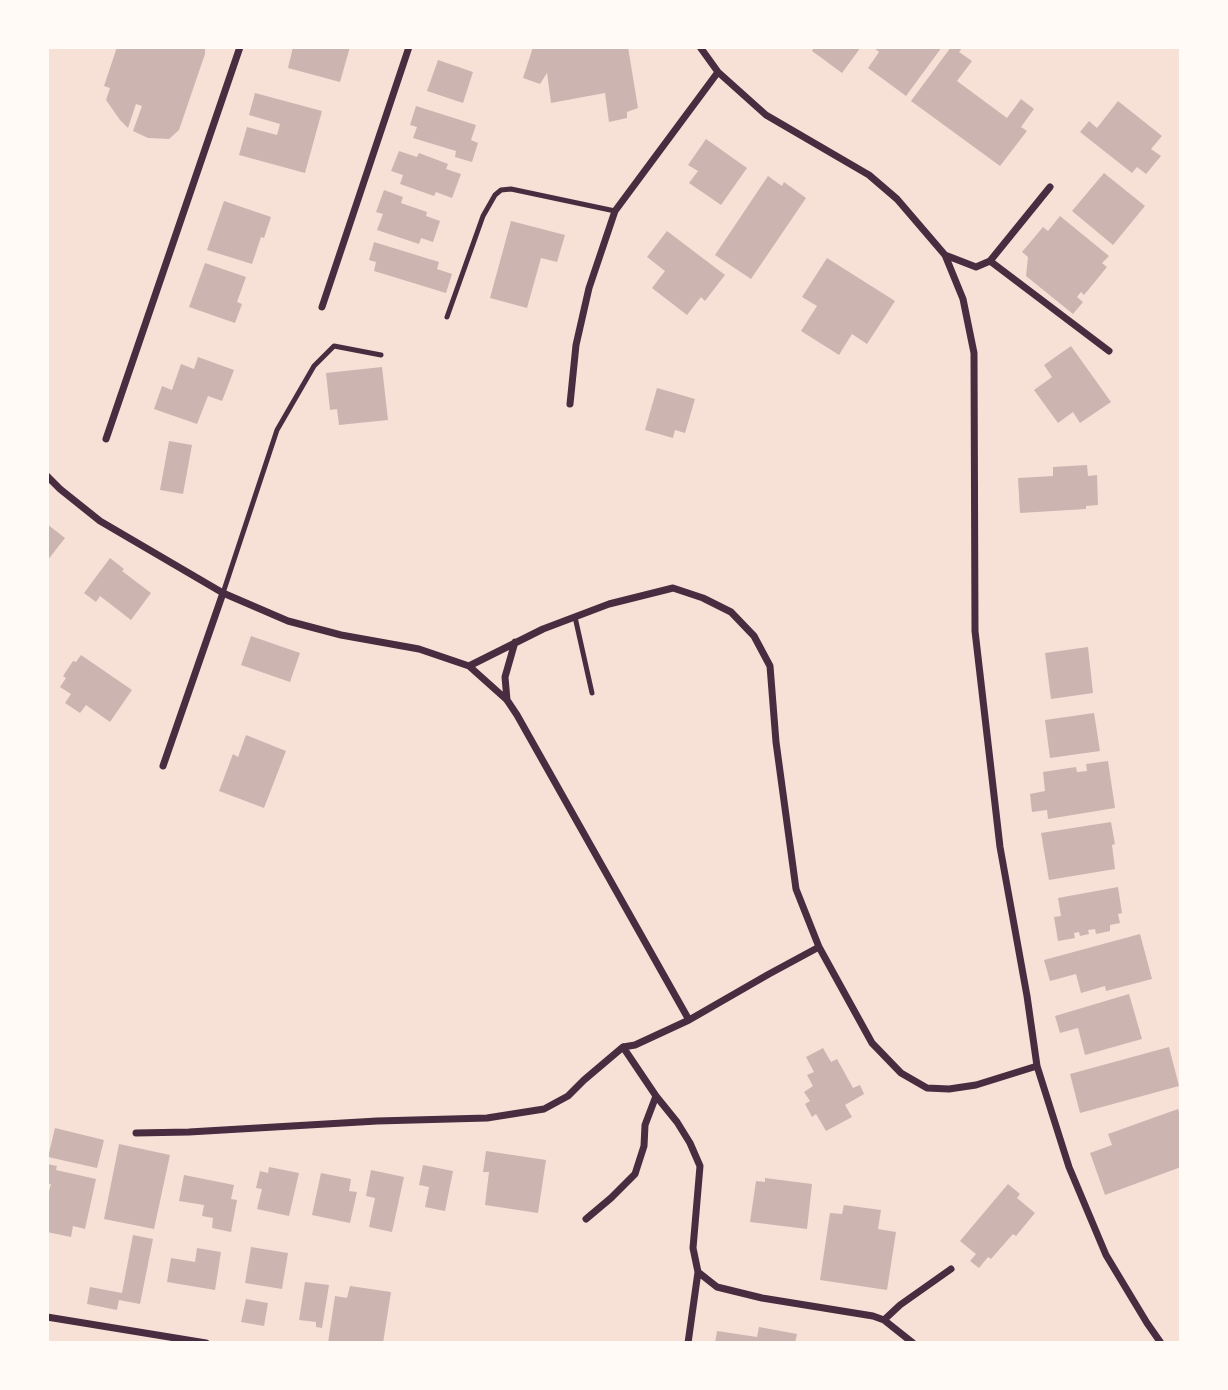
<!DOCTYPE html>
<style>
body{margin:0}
#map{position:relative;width:1228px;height:1390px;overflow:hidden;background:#f7e1d7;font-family:"Space Grotesk",sans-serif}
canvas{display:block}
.frame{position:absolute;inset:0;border:49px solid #fffaf5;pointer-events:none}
</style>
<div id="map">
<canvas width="1228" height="1390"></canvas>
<div class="frame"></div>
</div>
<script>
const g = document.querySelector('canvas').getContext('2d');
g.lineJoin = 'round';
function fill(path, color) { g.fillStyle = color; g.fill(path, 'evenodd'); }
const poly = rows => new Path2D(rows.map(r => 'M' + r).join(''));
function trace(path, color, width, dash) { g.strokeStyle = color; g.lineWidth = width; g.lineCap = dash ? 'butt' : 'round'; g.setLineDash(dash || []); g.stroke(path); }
const building = poly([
 [117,47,205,47,205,54,179,130,169,139,148,138,133,131,142,106,136,104,128,128,120,120,106,100,110,88,104,86],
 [293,47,350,47,340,82,288,68],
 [533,47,628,47,638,108,627,112,627,118,609,122,605,93,551,103,547,73,540,84,523,78],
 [814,47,861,47,842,73,812,51],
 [873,47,942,47,906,96,868,68,879,52],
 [951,47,963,47,959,52,972,61,957,81,1007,118,1021,99,1034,109,1021,127,1027,131,1000,166,911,101],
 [438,60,473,72,463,103,427,91],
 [255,93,322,111,305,173,239,155,247,127,277,135,280,124,249,115],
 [1118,101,1162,136,1151,149,1161,156,1146,174,1137,167,1132,173,1080,132,1089,121,1097,128],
 [416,106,476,125,471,140,478,143,472,162,455,157,456,151,413,138,417,127,410,125],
 [706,139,747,168,721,205,689,183,698,171,688,165],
 [399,151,417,157,419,153,448,164,446,169,461,174,452,198,436,192,434,196,400,184,403,175,391,171],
 [1104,173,1145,206,1113,245,1072,211],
 [768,176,782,186,784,182,806,198,751,279,715,255],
 [384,190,403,197,401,203,427,212,426,216,440,221,433,242,421,238,419,244,377,230,383,214,376,212],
 [224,201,271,217,264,238,261,237,252,264,207,250],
 [1060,216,1109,256,1102,263,1107,267,1084,295,1081,292,1077,297,1083,302,1073,314,1026,276,1028,257,1022,252,1043,227,1048,231],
 [511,221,565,235,557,262,541,258,527,308,490,298],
 [667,231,725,275,705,301,701,297,687,315,652,288,665,271,647,257],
 [374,242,439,262,437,269,452,274,446,293,374,271,376,262,369,260],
 [827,258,895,301,867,344,852,334,839,355,801,331,817,306,802,297],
 [205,263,246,277,237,302,242,304,235,323,189,307],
 [1071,346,1111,402,1080,423,1073,412,1058,423,1034,390,1052,377,1044,365],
 [198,357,234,370,222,401,208,396,197,424,154,409,162,386,172,390,181,364,194,369],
 [382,367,388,420,339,425,337,409,330,410,326,373],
 [657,388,695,399,685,433,675,430,673,438,645,430],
 [169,441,192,445,183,494,160,490],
 [1087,465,1088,476,1097,475,1098,505,1086,506,1086,509,1020,513,1018,478,1053,476,1053,467],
 [47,524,65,538,47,561],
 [110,558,124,569,122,571,151,593,131,620,100,596,96,602,84,593],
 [251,636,300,653,290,682,241,665],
 [1088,647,1093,693,1051,699,1045,653],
 [81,655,132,690,110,722,86,705,80,713,65,703,71,694,60,687,66,678,63,676,73,661,76,662],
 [1094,713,1100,751,1050,758,1045,720],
 [246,735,286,751,264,808,219,791,233,754,238,757],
 [1108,761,1115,808,1048,819,1047,810,1032,812,1030,794,1045,791,1043,772,1076,767,1077,772,1087,771,1086,764],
 [1111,822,1115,844,1112,845,1115,869,1049,880,1041,833],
 [1118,887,1122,913,1118,914,1120,923,1110,925,1110,931,1096,934,1095,929,1088,930,1089,934,1080,936,1079,932,1074,933,1075,938,1058,941,1054,917,1061,916,1058,898],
 [1140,934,1152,979,1106,991,1105,986,1081,993,1076,974,1050,981,1044,960],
 [1129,994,1142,1039,1085,1055,1078,1028,1060,1033,1055,1016],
 [1169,1047,1179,1086,1080,1113,1070,1074],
 [823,1048,831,1062,837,1059,853,1088,860,1085,864,1094,845,1105,852,1117,826,1131,816,1114,812,1117,805,1104,810,1101,804,1092,813,1086,807,1075,814,1072,806,1057],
 [1178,1109,1181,1117,1181,1167,1105,1195,1090,1153,1112,1145,1108,1134],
 [55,1128,104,1140,97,1168,48,1157],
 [119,1144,170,1155,154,1229,104,1219],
 [486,1151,546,1160,538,1213,485,1205,489,1172,483,1172],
 [47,1164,57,1166,56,1170,96,1179,85,1229,73,1226,71,1237,47,1232,47,1198,51,1184,47,1184],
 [423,1165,453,1171,445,1211,425,1207,429,1187,419,1185],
 [269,1167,299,1173,289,1216,257,1209,262,1189,256,1188,260,1171,268,1173],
 [371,1170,404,1177,392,1232,369,1227,375,1198,366,1196],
 [321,1173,351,1179,349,1191,357,1192,350,1223,312,1215],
 [184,1175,234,1185,231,1199,237,1200,231,1232,212,1228,213,1218,202,1216,204,1205,179,1201],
 [765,1178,812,1184,807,1229,750,1222,756,1181,765,1182],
 [1008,1184,1020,1194,1017,1198,1035,1213,1016,1236,1013,1234,991,1259,988,1257,979,1268,970,1261,976,1254,960,1241],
 [844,1205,881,1210,878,1229,896,1232,887,1290,820,1280,830,1213,842,1214],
 [133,1235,153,1239,140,1304,119,1300,117,1310,87,1304,90,1287,122,1293],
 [251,1247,288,1253,282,1289,245,1283],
 [197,1248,221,1252,215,1290,167,1282,171,1258,195,1262],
 [305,1282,329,1285,322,1328,316,1327,316,1322,299,1320],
 [350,1286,391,1292,383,1343,328,1343,335,1296,347,1298],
 [246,1299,268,1303,264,1326,241,1322],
 [759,1327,797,1334,795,1343,715,1343,717,1331,757,1337]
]);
const service = poly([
 [447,317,483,216,495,195,501,190,511,189,615,211],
 [223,593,277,430,314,366,334,346,381,355],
 [575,617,592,693]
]);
const minor = poly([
 [700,47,718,72,766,115,869,175,897,199,945,255,963,299,974,353,975,631,1000,847,1027,996,1037,1066,1069,1167,1106,1255,1147,1323,1161,1343],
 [945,255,976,267,990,261,1050,187],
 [990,261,1109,351],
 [322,307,409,47],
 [570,404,576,345,589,288,615,211,718,72],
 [106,439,240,47],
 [47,476,60,489,100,521,223,593,288,621,341,635,419,649,469,666,507,700,517,715,689,1020],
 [469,666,543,629,609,604,673,588,703,598,731,612,754,636,770,666,776,742,796,889,819,947,872,1043,901,1073,927,1088,949,1089,976,1085,1037,1066],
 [507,700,505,677,515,642],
 [163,766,223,593],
 [623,1047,656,1096,677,1122,690,1143,700,1166,693,1248,698,1272,717,1287,762,1298,873,1316,884,1320,913,1343],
 [136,1133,189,1132,377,1121,487,1118,544,1109,568,1096,584,1080,623,1047,635,1045,689,1020,769,974,819,947],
 [586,1219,611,1198,635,1174,644,1146,645,1125,656,1096],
 [47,1317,206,1343],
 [884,1320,900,1305,951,1269],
 [688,1343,698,1272]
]);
fill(building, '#ccb4b1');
trace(service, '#4a2c40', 5);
trace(minor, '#4a2c40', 7);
</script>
